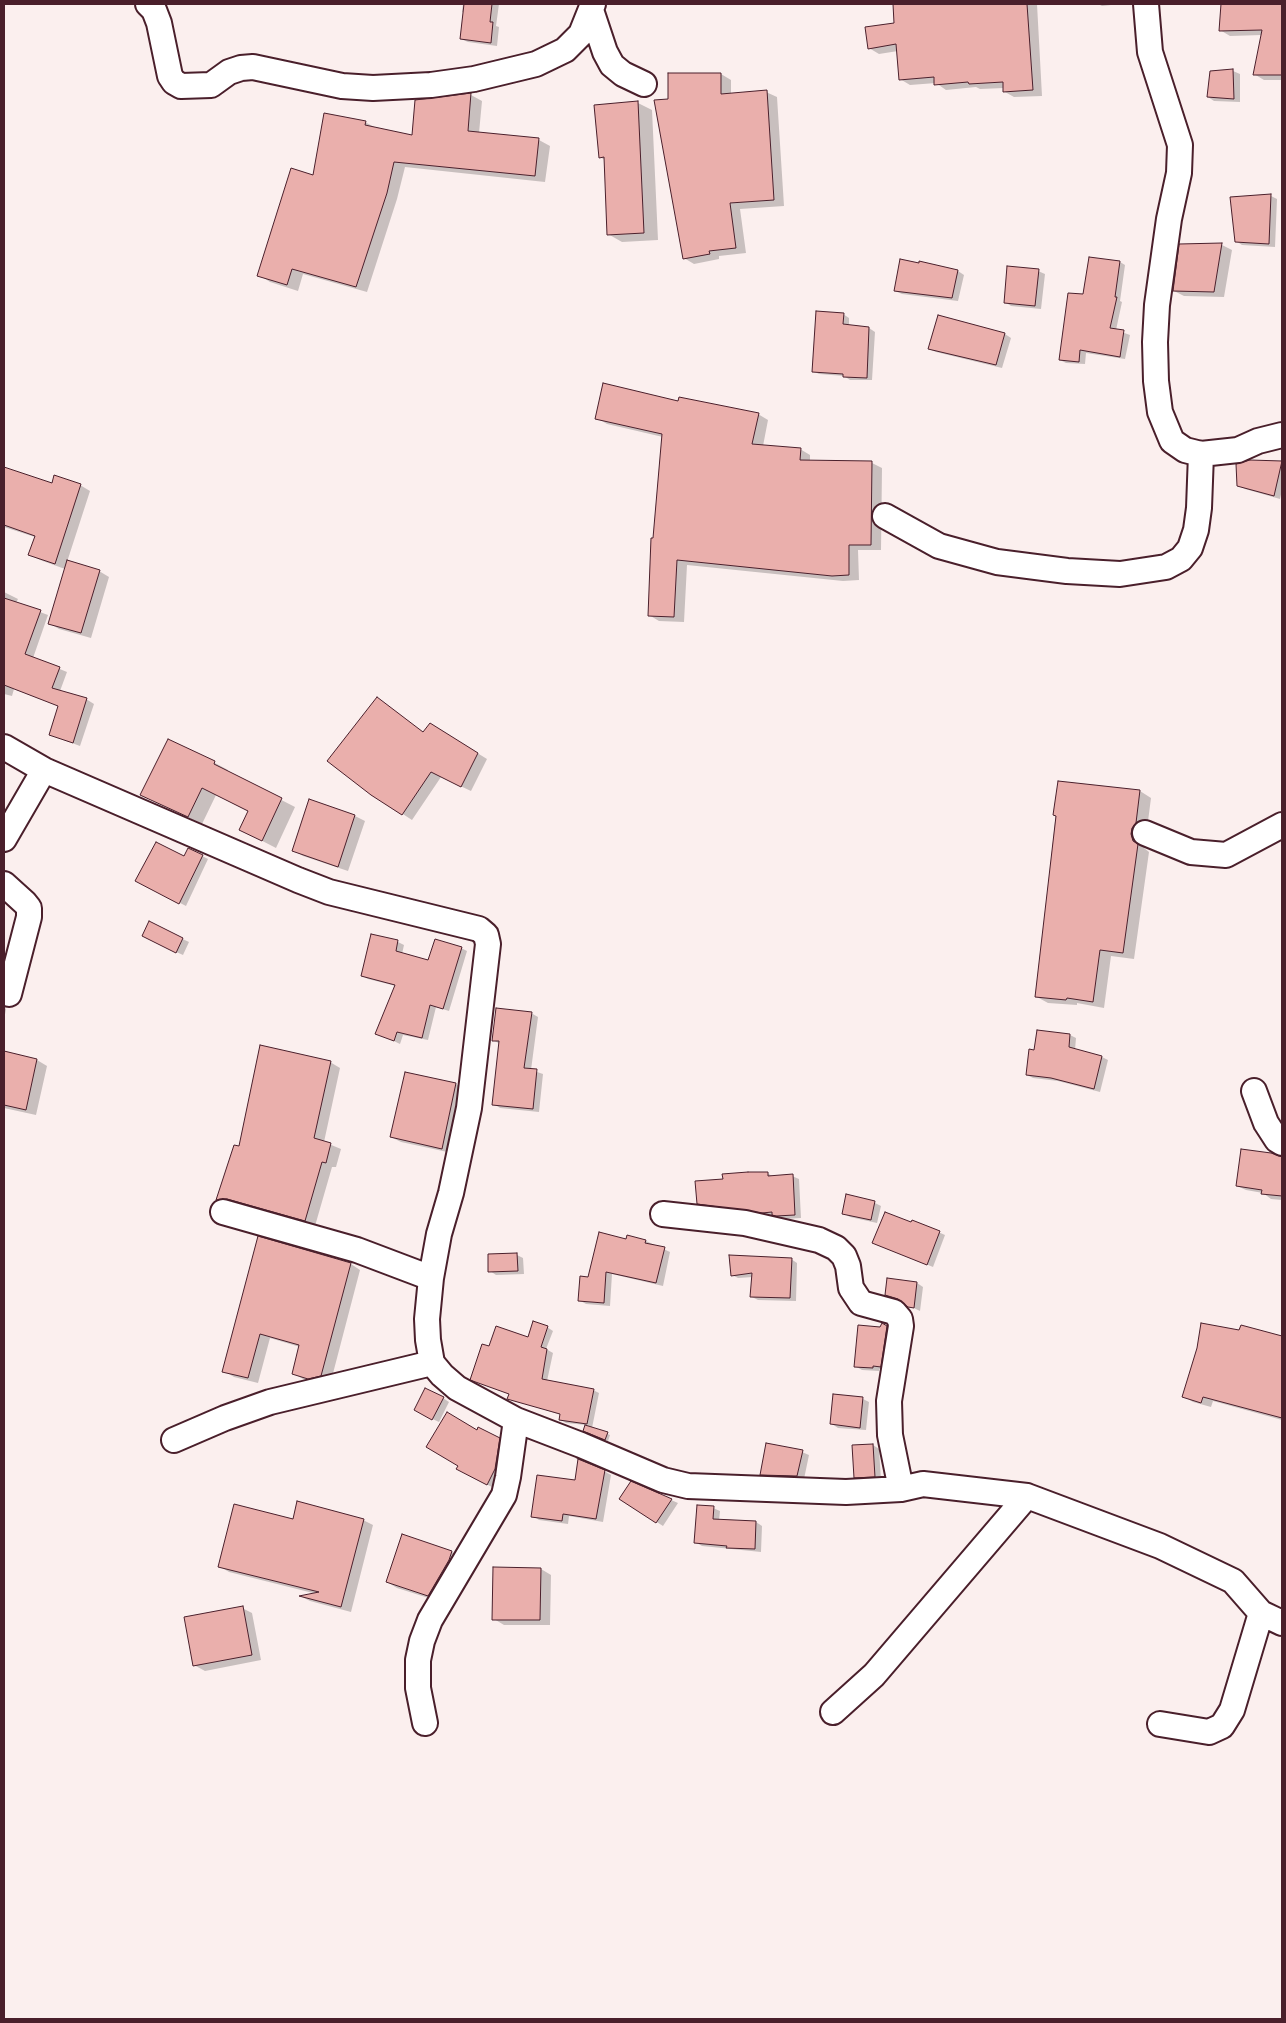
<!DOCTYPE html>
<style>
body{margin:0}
#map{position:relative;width:1286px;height:2023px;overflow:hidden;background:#fbefee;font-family:Itim,sans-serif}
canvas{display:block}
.frame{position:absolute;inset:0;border:5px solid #4a1f2b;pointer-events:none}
</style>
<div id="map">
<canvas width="1286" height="2023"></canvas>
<div class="frame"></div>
</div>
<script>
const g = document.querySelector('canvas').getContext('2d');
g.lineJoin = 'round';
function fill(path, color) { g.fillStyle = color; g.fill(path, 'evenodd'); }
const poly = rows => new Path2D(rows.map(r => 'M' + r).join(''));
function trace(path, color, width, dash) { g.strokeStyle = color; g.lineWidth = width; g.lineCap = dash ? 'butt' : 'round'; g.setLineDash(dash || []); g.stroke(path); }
const shadow = poly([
 [463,4,499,4,496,26,499,27,497,46,468,42,461,39,464,13,462,12],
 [894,4,1037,4,1042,96,1014,97,1005,92,1004,88,980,89,976,87,946,90,936,83,910,85,900,79,898,51,879,54,869,48,895,24],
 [1098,4,1120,4,1102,6],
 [1222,4,1282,4,1282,80,1264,80,1254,74,1262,35,1230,36,1220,30],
 [1233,71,1240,74,1240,102,1214,101,1208,97,1211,72],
 [721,74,731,80,731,94,766,92,777,97,784,206,740,209,746,253,719,256,719,259,694,264,684,258],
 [471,95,482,101,479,133,539,140,550,146,545,182,405,167,397,199,367,292,303,274,298,291,270,282,259,275,314,177,365,122,376,128,413,137],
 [638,103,652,110,658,240,622,242,608,234,605,160,600,157,596,107],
 [1271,196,1277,199,1275,247,1242,245,1236,241],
 [1222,245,1232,250,1224,297,1184,296,1174,291],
 [920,262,958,271,964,275,958,301,902,294,895,291],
 [1120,262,1125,265,1120,301,1122,302,1116,330,1130,335,1125,359,1086,353,1085,364,1066,363,1060,360,1084,296],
 [1038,271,1045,274,1041,309,1011,306,1005,302],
 [843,314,849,318,849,326,869,328,875,332,872,380,850,380,844,376,819,374,813,371],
 [1005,334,1011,338,1002,368,936,352,929,349],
 [679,402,758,414,768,420,763,446,800,449,810,455,810,462,872,463,882,468,881,550,858,550,859,580,843,581,687,565,684,622,659,621,649,615,663,437,607,424,597,418],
 [1250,461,1282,462,1282,490,1280,499,1245,489,1238,485],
 [4,469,53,485,80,485,90,491,67,562,99,571,109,577,91,638,59,629,49,623,65,569,40,560,30,555,35,537,4,527],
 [4,592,18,599,16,603,48,615,33,658,67,672,60,691,86,699,94,704,80,746,50,735,59,706,14,689,12,696,4,694],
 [377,698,424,733,440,730,487,759,471,791,441,777,412,820,372,794],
 [169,740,215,763,228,770,227,772,295,807,276,848,241,830,249,812,216,795,202,824,155,802],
 [1059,782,1140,791,1151,798,1147,829,1143,835,1144,848,1149,852,1134,959,1111,956,1104,1008,1077,1003,1077,1005,1048,1003,1037,997],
 [310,800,355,816,365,821,348,871,303,856,293,850],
 [188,849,208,859,186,906,137,881,184,858],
 [149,923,189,942,183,955,150,940],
 [398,942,404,945,402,954,429,962,461,948,467,951,449,1011,436,1007,428,1040,403,1035,400,1044,377,1033,396,986,368,979,362,976],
 [4,1007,6,1009,4,1020],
 [531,1013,538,1017,531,1070,543,1074,539,1112,500,1108,494,1104,500,1044,493,1040],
 [1038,1031,1070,1035,1076,1038,1075,1050,1102,1057,1108,1060,1100,1092,1058,1081,1033,1078,1027,1075,1036,1051],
 [4,1053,37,1060,47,1066,36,1115,4,1108],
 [330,1062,340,1068,324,1142,341,1149,336,1167,332,1167,315,1226,238,1204,227,1205,217,1200,240,1148],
 [406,1074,456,1084,466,1090,452,1153,401,1142,391,1137],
 [1281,1158,1282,1200,1271,1199,1263,1193,1246,1190,1237,1186],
 [767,1173,774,1177,792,1176,799,1179,801,1218,784,1219,775,1216,704,1207,698,1203,724,1180],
 [847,1196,875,1203,881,1206,877,1223,850,1217,843,1213],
 [913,1221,945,1235,933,1267,878,1244,912,1224],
 [259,1238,351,1264,360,1270,331,1381,319,1384,303,1379,293,1373,300,1347,270,1338,258,1383,234,1377,224,1371],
 [627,1240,646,1241,670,1252,663,1286,612,1274,610,1306,586,1304,579,1300,589,1278],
 [517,1255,523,1258,524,1274,496,1275,490,1271],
 [791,1259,797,1263,796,1301,758,1300,752,1297,753,1277,738,1278,732,1275],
 [917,1283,923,1287,920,1311,887,1295],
 [886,1326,893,1330,887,1370,879,1369,879,1371,862,1370,855,1366,882,1328],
 [1241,1326,1282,1337,1282,1420,1213,1401,1211,1407,1193,1402,1183,1396,1240,1331],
 [547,1327,553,1331,546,1349,553,1353,547,1381,593,1390,599,1393,592,1428,610,1435,608,1441,588,1432,586,1425,566,1423,561,1420,561,1415,508,1398,510,1394,490,1348,528,1338],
 [443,1398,449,1402,439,1422,422,1414],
 [863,1399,869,1402,866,1430,838,1428,832,1424],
 [477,1432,506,1443,494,1488,464,1473],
 [873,1445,879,1449,881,1480,861,1481,855,1477],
 [802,1452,809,1455,804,1479,768,1478,761,1474],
 [604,1471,611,1475,603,1522,569,1516,568,1524,539,1520,533,1516,576,1482],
 [632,1483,678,1503,663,1526,621,1499],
 [713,1508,720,1511,719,1521,756,1522,762,1526,761,1552,702,1546,695,1542],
 [294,1520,363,1520,373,1525,351,1612,310,1601,302,1597,317,1594,229,1572,219,1566],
 [403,1536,452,1552,462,1558,438,1601,397,1588,387,1582],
 [541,1569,551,1575,550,1625,504,1625,494,1619],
 [242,1608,252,1613,261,1660,205,1671,194,1665]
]);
const building = poly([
 [464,4,492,4,490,22,493,22,491,43,460,39,464,4],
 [893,4,1027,4,1033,90,1003,92,1003,82,969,84,968,82,934,85,934,77,899,80,896,44,868,49,865,27,894,23,893,4],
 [1221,4,1282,4,1282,75,1253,75,1262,30,1219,31,1221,4],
 [1233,69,1234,99,1207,97,1210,71,1233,69],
 [668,73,721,73,721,94,767,90,774,200,730,203,736,248,709,251,710,254,683,259,654,100,668,99,668,73],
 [471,93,468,131,539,138,535,176,394,162,387,193,356,287,292,269,287,285,257,276,291,168,313,175,324,113,366,121,365,125,412,135,415,100,471,93],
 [638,101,644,233,607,235,604,157,599,158,594,105,638,101],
 [1271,194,1269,244,1235,242,1230,197,1271,194],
 [1222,243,1214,292,1173,291,1179,244,1222,243],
 [1089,257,1120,261,1115,297,1117,297,1110,328,1124,330,1120,357,1080,350,1079,362,1059,360,1068,293,1083,294,1089,257],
 [900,259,919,263,919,261,958,270,952,298,894,291,900,259],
 [1007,266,1039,269,1035,306,1004,303,1007,266],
 [816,311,844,313,843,324,869,327,867,378,843,377,843,374,812,372,816,311],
 [938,315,1005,333,996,365,928,349,938,315],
 [603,383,678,401,679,397,759,413,752,444,801,448,800,460,872,461,871,545,849,545,849,575,832,576,677,560,674,617,648,616,651,538,653,538,662,434,595,419,603,383],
 [1250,460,1282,461,1274,496,1237,486,1236,464,1250,460],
 [4,467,52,483,54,475,81,484,55,564,28,555,35,536,4,525,4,467],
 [67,560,100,570,81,633,48,624,67,560],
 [4,598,41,610,25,654,60,667,52,688,87,698,73,743,49,735,58,706,4,685,4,598],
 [377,697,423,732,430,723,478,753,461,787,431,772,402,815,371,795,327,761,377,697],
 [168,739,215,761,214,764,282,798,262,841,239,830,248,811,202,788,188,817,140,795,168,739],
 [1058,781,1140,790,1136,823,1132,828,1131,834,1133,841,1138,844,1123,953,1100,950,1093,1002,1067,998,1066,1000,1035,997,1056,816,1053,815,1058,781],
 [309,799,355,815,338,867,292,851,309,799],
 [156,842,184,856,188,848,203,855,179,904,135,881,156,842],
 [149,921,183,938,176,953,142,936,149,921],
 [371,934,398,940,396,951,428,960,435,939,462,947,443,1009,430,1005,422,1038,397,1032,394,1041,375,1034,395,985,361,976,371,934],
 [496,1008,532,1012,524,1068,537,1069,533,1109,492,1105,499,1041,492,1041,496,1008],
 [1037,1030,1070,1034,1069,1047,1102,1056,1094,1089,1051,1078,1026,1075,1029,1049,1034,1050,1037,1030],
 [260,1045,331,1061,314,1138,331,1143,326,1163,322,1162,305,1221,227,1199,216,1200,234,1145,239,1146,260,1045],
 [4,1051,37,1059,26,1110,4,1105,4,1051],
 [405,1072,456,1083,442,1149,390,1137,405,1072],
 [1241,1149,1271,1153,1282,1157,1282,1196,1261,1194,1262,1190,1236,1186,1241,1149],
 [748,1172,768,1172,768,1176,793,1174,795,1215,776,1216,772,1215,772,1212,762,1213,697,1204,695,1181,723,1179,722,1174,748,1172],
 [846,1194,875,1201,871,1220,842,1214,846,1194],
 [885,1212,911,1222,912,1220,940,1231,927,1265,872,1243,885,1212],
 [599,1232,626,1239,627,1235,646,1240,645,1243,665,1247,656,1283,606,1272,604,1303,578,1301,580,1276,588,1277,599,1232],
 [258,1236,351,1263,321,1376,308,1379,292,1374,299,1345,260,1334,248,1378,222,1372,258,1236],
 [517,1253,518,1271,488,1272,488,1254,517,1253],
 [729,1255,792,1258,790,1298,750,1297,752,1273,731,1276,729,1255],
 [887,1278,917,1282,914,1308,908,1307,898,1299,885,1295,887,1278],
 [533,1321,548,1326,541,1347,547,1349,542,1379,594,1389,587,1424,559,1420,560,1414,507,1399,509,1394,470,1380,482,1344,489,1346,496,1326,528,1337,533,1321],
 [882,1323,887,1326,881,1367,873,1366,873,1368,854,1367,858,1325,880,1327,882,1323],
 [1201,1323,1239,1330,1241,1325,1282,1336,1282,1418,1203,1397,1201,1403,1182,1397,1197,1348,1201,1323],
 [425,1388,444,1397,432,1420,414,1410,425,1388],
 [833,1394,863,1397,860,1428,830,1424,833,1394],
 [447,1412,477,1430,478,1427,500,1438,495,1469,487,1485,456,1469,458,1466,426,1447,447,1412],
 [585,1425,608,1432,605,1440,583,1431,585,1425],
 [766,1443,803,1450,797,1476,760,1475,766,1443],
 [873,1444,875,1477,854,1478,852,1445,873,1444],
 [578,1459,605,1470,596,1519,563,1514,562,1521,531,1517,537,1475,575,1480,578,1459],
 [631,1481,672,1499,656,1523,619,1499,631,1481],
 [297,1501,364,1519,341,1607,299,1596,319,1592,218,1567,234,1504,293,1519,297,1501],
 [697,1505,714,1506,713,1519,756,1521,755,1549,726,1548,727,1546,694,1543,697,1505],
 [402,1534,452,1551,449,1560,428,1596,386,1582,402,1534],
 [493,1567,541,1568,540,1620,492,1620,493,1567],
 [243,1606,252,1655,193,1666,184,1617,243,1606]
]);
const street = poly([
 [148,4,154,10,159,23,170,76,174,82,181,86,211,85,229,72,241,68,253,67,342,86,373,88,431,85,474,79,536,64,565,50,581,34,593,4],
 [1146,4,1150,52,1180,145,1179,173,1169,219,1157,305,1155,342,1156,381,1160,412,1172,441,1185,450,1201,454,1238,450,1258,441,1282,435],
 [591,10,605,52,612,65,623,74,644,84],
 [885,516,939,546,997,562,1067,571,1120,574,1166,567,1181,559,1190,548,1196,530,1199,508,1201,454],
 [4,747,44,770,298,880,329,892,479,929,486,935,488,944,469,1108,451,1193,439,1234,431,1278,427,1319,428,1340,432,1363,442,1375,457,1388,516,1420,581,1445,663,1480,688,1486,846,1492,901,1489,923,1484,1027,1496,1160,1546,1233,1581,1261,1613,1282,1623],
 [1145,833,1191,852,1226,855,1282,825],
 [4,839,44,770],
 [4,884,25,903,29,908,29,917,9,994],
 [1254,1091,1266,1123,1277,1140,1282,1143],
 [223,1212,357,1250,431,1278],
 [663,1214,745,1223,819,1240,836,1248,844,1256,848,1266,851,1288,861,1303,894,1312,900,1319,901,1326,889,1401,890,1435,901,1489],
 [174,1440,225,1418,270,1402,432,1363],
 [833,1712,874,1675,1027,1496],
 [425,1723,418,1688,418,1660,422,1641,430,1620,504,1495,508,1477,516,1420],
 [1160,1724,1209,1732,1222,1726,1232,1710,1261,1613]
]);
fill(shadow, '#0003');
fill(building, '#eaafac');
trace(building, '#4a1f2b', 1);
trace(street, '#4a1f2b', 28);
trace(street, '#fff', 24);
</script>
